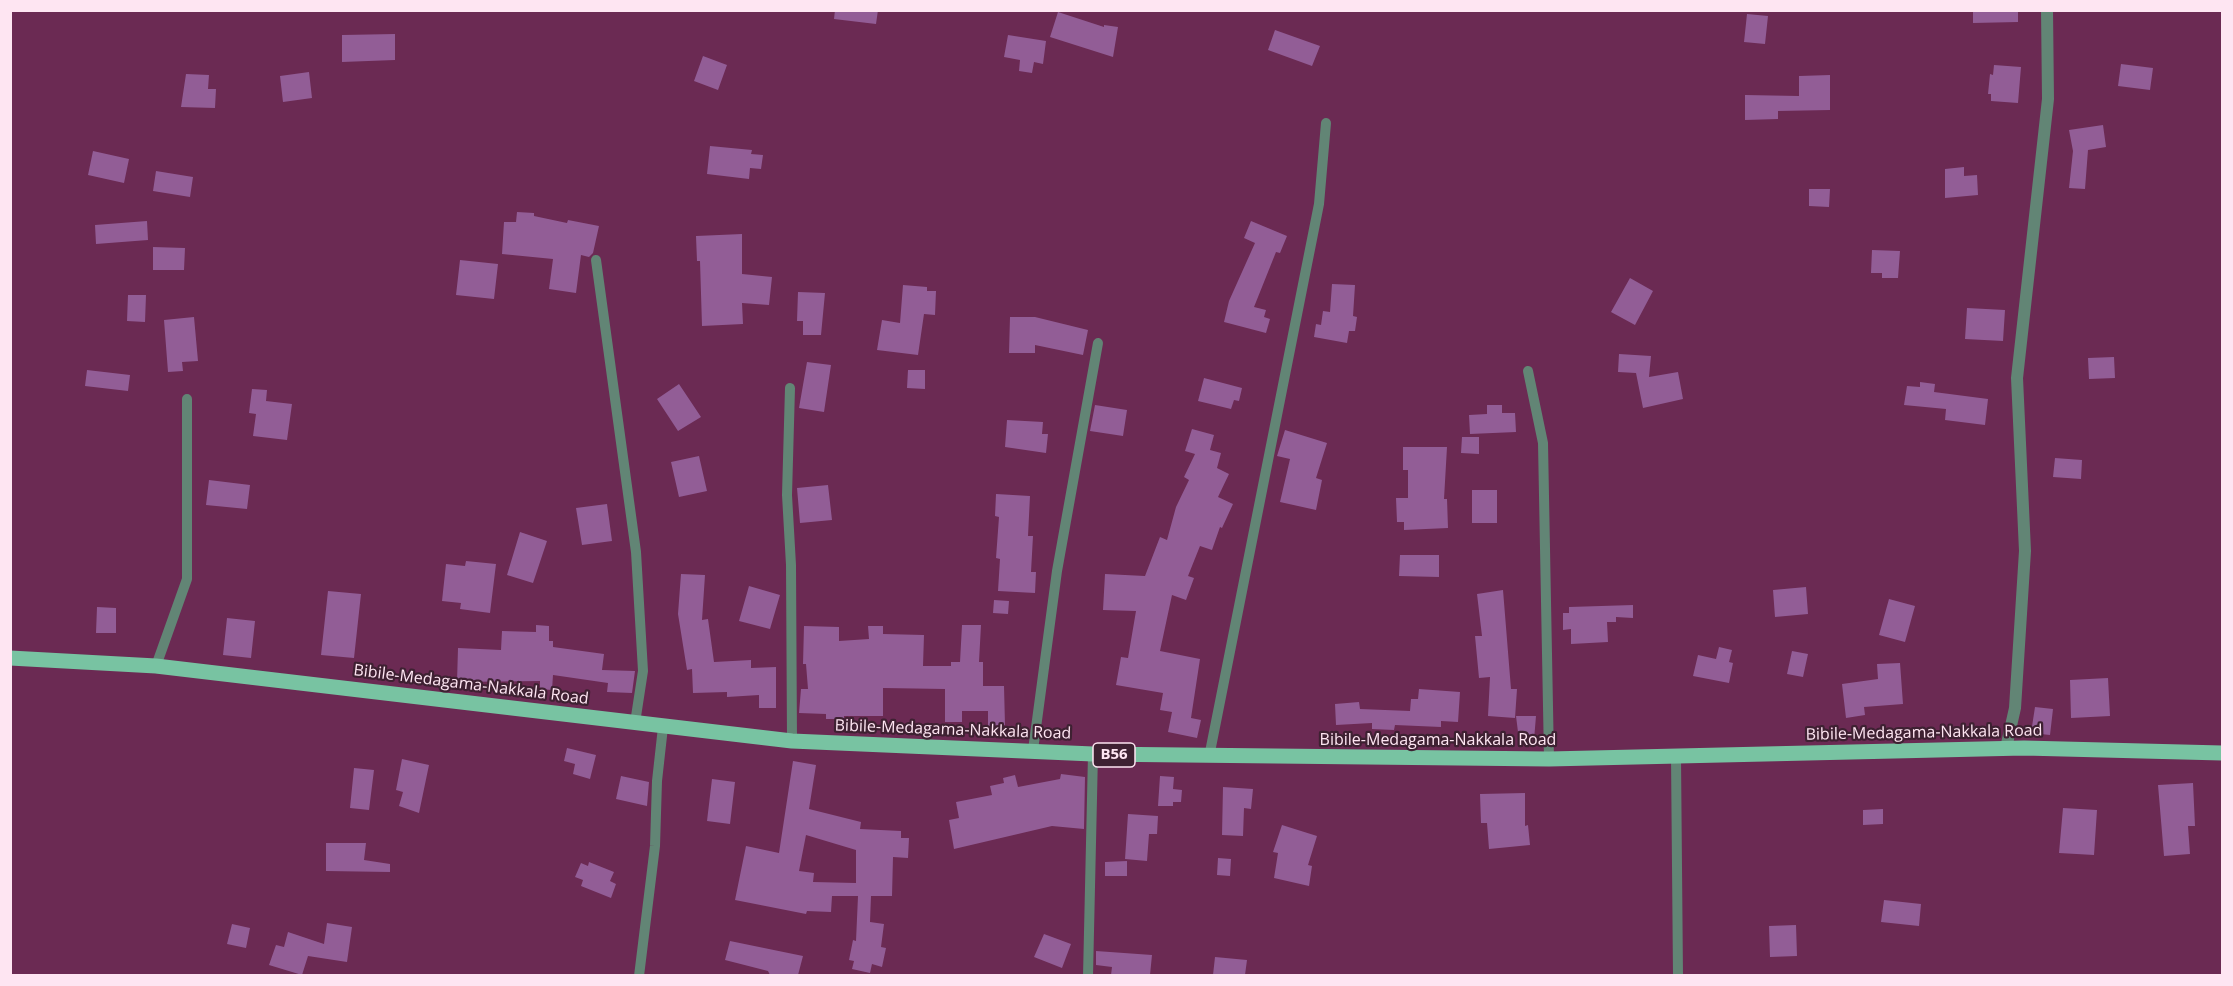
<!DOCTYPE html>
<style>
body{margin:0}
#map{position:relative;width:2233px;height:986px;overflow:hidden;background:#6b2a53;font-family:"Open Sans",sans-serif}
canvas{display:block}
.frame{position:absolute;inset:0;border:12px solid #fee5f2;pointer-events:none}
</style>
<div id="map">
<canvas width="2233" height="986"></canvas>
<div class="frame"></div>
</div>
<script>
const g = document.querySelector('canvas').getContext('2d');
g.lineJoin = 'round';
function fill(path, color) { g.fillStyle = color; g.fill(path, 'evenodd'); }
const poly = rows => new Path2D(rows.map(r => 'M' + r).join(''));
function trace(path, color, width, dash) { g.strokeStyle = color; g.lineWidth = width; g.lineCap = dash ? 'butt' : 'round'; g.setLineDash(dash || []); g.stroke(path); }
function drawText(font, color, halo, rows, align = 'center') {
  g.font = font + ' "Open Sans",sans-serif'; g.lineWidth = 4.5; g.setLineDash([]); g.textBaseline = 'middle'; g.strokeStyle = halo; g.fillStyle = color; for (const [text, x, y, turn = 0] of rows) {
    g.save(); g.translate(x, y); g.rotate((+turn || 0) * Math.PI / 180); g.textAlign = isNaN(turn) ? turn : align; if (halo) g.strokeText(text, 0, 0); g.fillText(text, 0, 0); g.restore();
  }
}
const building = poly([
 [835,10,878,10,876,24,834,19],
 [1973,10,2018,10,2018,22,1973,23],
 [1058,12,1104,27,1104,25,1118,27,1113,57,1050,37],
 [1747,14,1768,16,1765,44,1744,42],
 [1275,30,1320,46,1312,66,1268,50],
 [395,34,395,60,342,62,342,35],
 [1008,35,1046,41,1043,64,1034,62,1032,73,1019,71,1020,60,1004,57],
 [703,56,727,65,718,90,694,81],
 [2121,64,2153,68,2150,90,2118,86],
 [1994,65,2021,67,2018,103,1991,101,1991,94,1988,94,1990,74,1993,75],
 [309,72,312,98,283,102,280,76],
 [186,74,209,75,208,89,216,89,215,108,181,107],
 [1830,75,1830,110,1778,111,1778,119,1745,120,1745,95,1799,96,1799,76],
 [2103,125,2106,147,2088,150,2085,189,2069,188,2073,151,2069,130],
 [710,146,752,150,751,154,763,155,761,169,750,168,749,179,707,174],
 [93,151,129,159,124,183,88,175],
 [1964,167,1964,176,1977,175,1978,195,1945,198,1945,169],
 [156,171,193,177,190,197,153,191],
 [1809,189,1830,189,1829,207,1809,206],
 [517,212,534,213,534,216,567,223,568,220,599,226,593,253,589,257,581,255,576,293,549,289,553,259,502,254,504,222,516,222],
 [147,221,148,240,96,244,95,225],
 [1251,221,1287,236,1280,253,1276,252,1254,307,1266,310,1264,317,1270,319,1266,333,1224,322,1229,301,1255,243,1244,238],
 [742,234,742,274,772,277,769,305,742,303,743,324,702,326,700,261,697,261,696,236],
 [153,247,185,248,184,270,153,270],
 [1872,250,1900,251,1898,278,1882,278,1882,273,1871,273],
 [460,260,498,264,494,299,456,295],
 [1630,278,1653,291,1635,325,1611,312],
 [1332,284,1355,285,1353,316,1357,317,1355,331,1349,331,1347,343,1314,337,1316,324,1321,325,1323,311,1330,312],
 [903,285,927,287,927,291,936,291,935,315,924,314,918,355,877,350,882,320,900,323],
 [798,292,825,293,821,335,803,335,803,321,797,321],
 [128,295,146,295,145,322,127,321],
 [1967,308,2005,310,2003,341,1965,339],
 [194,317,198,361,182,362,183,371,168,372,164,320],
 [1010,317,1035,317,1088,330,1083,355,1035,345,1035,353,1009,353],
 [1619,354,1651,356,1649,377,1678,372,1683,399,1643,408,1636,373,1618,372],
 [2114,357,2115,378,2089,379,2088,358],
 [807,362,831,365,824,412,799,408],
 [87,370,130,375,128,391,85,386],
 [908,370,925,370,925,389,907,388],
 [1204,378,1242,388,1239,401,1234,400,1231,409,1198,401],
 [1920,382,1935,384,1934,392,1988,399,1985,425,1945,420,1946,409,1904,405,1907,386,1920,387],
 [679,384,701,417,678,431,657,399],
 [252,389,267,390,266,401,292,404,287,440,253,436,256,414,249,413],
 [1095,405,1127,410,1123,436,1090,431],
 [1487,405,1502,405,1502,413,1515,413,1516,432,1470,434,1469,415,1487,414],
 [1007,420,1043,422,1042,434,1048,434,1046,453,1005,447],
 [1192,429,1214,435,1210,450,1221,453,1217,468,1229,474,1218,497,1233,504,1222,528,1220,527,1212,550,1200,546,1188,576,1194,578,1186,600,1172,595,1160,651,1200,659,1191,718,1201,720,1197,738,1168,732,1172,712,1160,710,1163,693,1116,685,1121,657,1128,658,1136,611,1103,610,1105,574,1145,576,1160,537,1167,540,1176,507,1189,480,1184,477,1195,454,1185,451],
 [1285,430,1327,443,1316,478,1322,480,1316,510,1280,502,1290,459,1277,456],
 [1462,437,1479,437,1479,454,1461,453],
 [1403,447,1447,447,1444,499,1447,499,1448,528,1404,530,1404,522,1397,522,1396,498,1408,498,1408,470,1403,470],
 [699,456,707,491,679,497,671,462],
 [2055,458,2082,460,2081,479,2053,477],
 [209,480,250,485,247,509,206,505],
 [828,485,832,520,800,523,797,488],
 [1472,490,1497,490,1497,523,1472,523],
 [996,494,1030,496,1028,536,1033,536,1031,572,1036,572,1035,593,998,591,1000,559,996,558,999,517,995,516],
 [607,504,612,541,582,545,576,508],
 [520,532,547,541,533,583,507,575],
 [1400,555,1439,555,1439,577,1399,576],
 [466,561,496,564,490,613,460,609,461,603,442,601,446,564,465,566],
 [681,574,705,575,702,620,708,619,714,662,751,660,751,668,776,667,776,708,759,708,759,695,727,697,727,692,693,693,692,669,687,670,678,614],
 [749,586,780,595,770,629,739,621],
 [1806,587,1808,614,1775,617,1773,590],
 [1503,590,1511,689,1517,689,1515,718,1488,716,1490,677,1479,678,1475,636,1482,636,1477,594],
 [328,591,361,594,354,658,321,655],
 [1889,599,1915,606,1905,642,1879,635],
 [994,600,1009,601,1008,614,993,613],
 [1633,605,1633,618,1616,617,1616,622,1607,622,1608,642,1571,644,1571,629,1563,630,1563,613,1569,613,1569,607],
 [97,607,116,608,116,633,96,633],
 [227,618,255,621,251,658,223,655],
 [536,625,549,626,549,641,553,641,553,647,604,654,602,670,635,671,632,693,607,692,608,683,553,675,552,690,540,689,540,681,457,682,458,648,501,650,502,631,536,632],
 [962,625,981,625,979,662,983,662,983,686,1004,686,1005,725,988,726,988,711,962,711,962,722,945,722,945,689,883,688,883,716,844,716,844,719,826,719,826,714,799,713,801,689,808,689,806,664,803,664,804,626,839,627,839,641,869,639,868,626,883,626,883,634,924,635,923,666,951,666,951,662,960,662],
 [1719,647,1732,650,1729,662,1733,663,1729,683,1693,676,1698,655,1716,659],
 [1792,651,1808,654,1803,677,1787,674],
 [1900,663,1903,704,1864,707,1865,715,1846,718,1842,684,1878,679,1877,664],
 [2108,678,2110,716,2071,718,2070,680],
 [1419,689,1460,692,1458,722,1441,721,1441,727,1395,725,1394,730,1372,729,1372,723,1336,725,1335,704,1359,702,1360,709,1410,711,1411,699,1418,699],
 [2035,707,2053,709,2050,735,2031,733],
 [1516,716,1536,716,1534,740,1519,740],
 [567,748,596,755,590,779,573,774,575,764,564,761],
 [402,759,429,765,419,813,399,806,403,792,396,790],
 [793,761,816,765,809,809,861,822,860,829,901,831,901,838,909,838,908,858,893,857,892,896,871,896,870,922,884,924,881,947,886,948,882,967,872,964,870,973,852,969,854,961,849,960,853,940,856,941,858,896,832,896,831,912,807,911,806,914,735,900,746,846,779,853],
 [806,835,856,850,856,883,813,882,814,873,799,871],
 [354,768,374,770,369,810,350,808],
 [1061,774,1085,777,1084,829,1052,826,954,849,949,820,959,818,956,802,992,795,990,786,1004,783,1003,778,1015,775,1018,787,1060,779],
 [621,776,649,782,647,806,616,799],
 [1160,776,1174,777,1173,789,1182,790,1181,802,1173,802,1173,806,1158,806],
 [712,779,735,782,730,824,707,821],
 [2193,783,2195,826,2188,826,2190,854,2164,856,2158,785],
 [1223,787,1253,789,1251,809,1244,808,1243,836,1222,835],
 [1525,793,1525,826,1528,825,1530,845,1489,849,1487,823,1481,823,1480,794],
 [2063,808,2097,810,2094,855,2059,853],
 [1883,809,1883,824,1863,825,1863,810],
 [1128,814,1158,816,1157,834,1149,834,1147,861,1125,859],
 [1282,825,1317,836,1308,865,1312,866,1309,886,1274,878,1278,853,1273,852],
 [326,843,366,843,364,860,390,864,390,872,326,871],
 [1218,858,1231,859,1230,876,1217,875],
 [1127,861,1127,876,1105,876,1105,862],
 [589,862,614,872,610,881,616,884,611,898,581,886,583,880,575,877,581,863,588,866],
 [1884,900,1921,904,1919,926,1881,922],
 [327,923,352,927,347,962,308,956,302,975,269,965,276,945,284,947,288,932,324,944],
 [232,924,250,928,246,948,227,944],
 [1796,925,1797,956,1770,957,1769,926],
 [1044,934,1071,944,1062,968,1034,957],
 [730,941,803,956,798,975,770,975,768,971,725,960],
 [1096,951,1152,955,1150,975,1111,975,1112,967,1096,965],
 [1215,957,1247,960,1245,975,1213,975]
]);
const service = poly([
 [596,260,636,552,643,671,635,723],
 [1528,371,1543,443,1549,759],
 [790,388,787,495,791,565,792,741],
 [156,666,187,579,187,399],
 [1033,750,1057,571,1098,343],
 [1209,757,1319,204,1326,123],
 [1676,757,1678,976],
 [639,976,655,846,657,781,663,727],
 [1088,976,1093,754]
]);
const minor = poly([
 [2006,748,2015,708,2025,551,2017,378,2048,99,2047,10]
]);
const primary = poly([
 [10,658,156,666,792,741,1093,754,1549,759,2024,748,2222,753]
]);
const shields = [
 [1114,755,42]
];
const shieldNames = [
 ["B56",1114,755]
];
const streetNames = [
 ["Bibile-Medagama-Nakkala Road",471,685,7],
 ["Bibile-Medagama-Nakkala Road",953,730,2],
 ["Bibile-Medagama-Nakkala Road",1924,733,-1],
 ["Bibile-Medagama-Nakkala Road",1438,740]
];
fill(building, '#925d96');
trace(service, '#628575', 10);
trace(minor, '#628575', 12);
trace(primary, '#78c3a2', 15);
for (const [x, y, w] of shields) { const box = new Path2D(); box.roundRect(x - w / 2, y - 12, w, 24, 4.5); g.fillStyle = '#3e2132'; g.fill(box); trace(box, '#fee5f2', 1.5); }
drawText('bold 15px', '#fee5f2', null, shieldNames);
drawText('16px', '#fee5f2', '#3e2132', streetNames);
</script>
